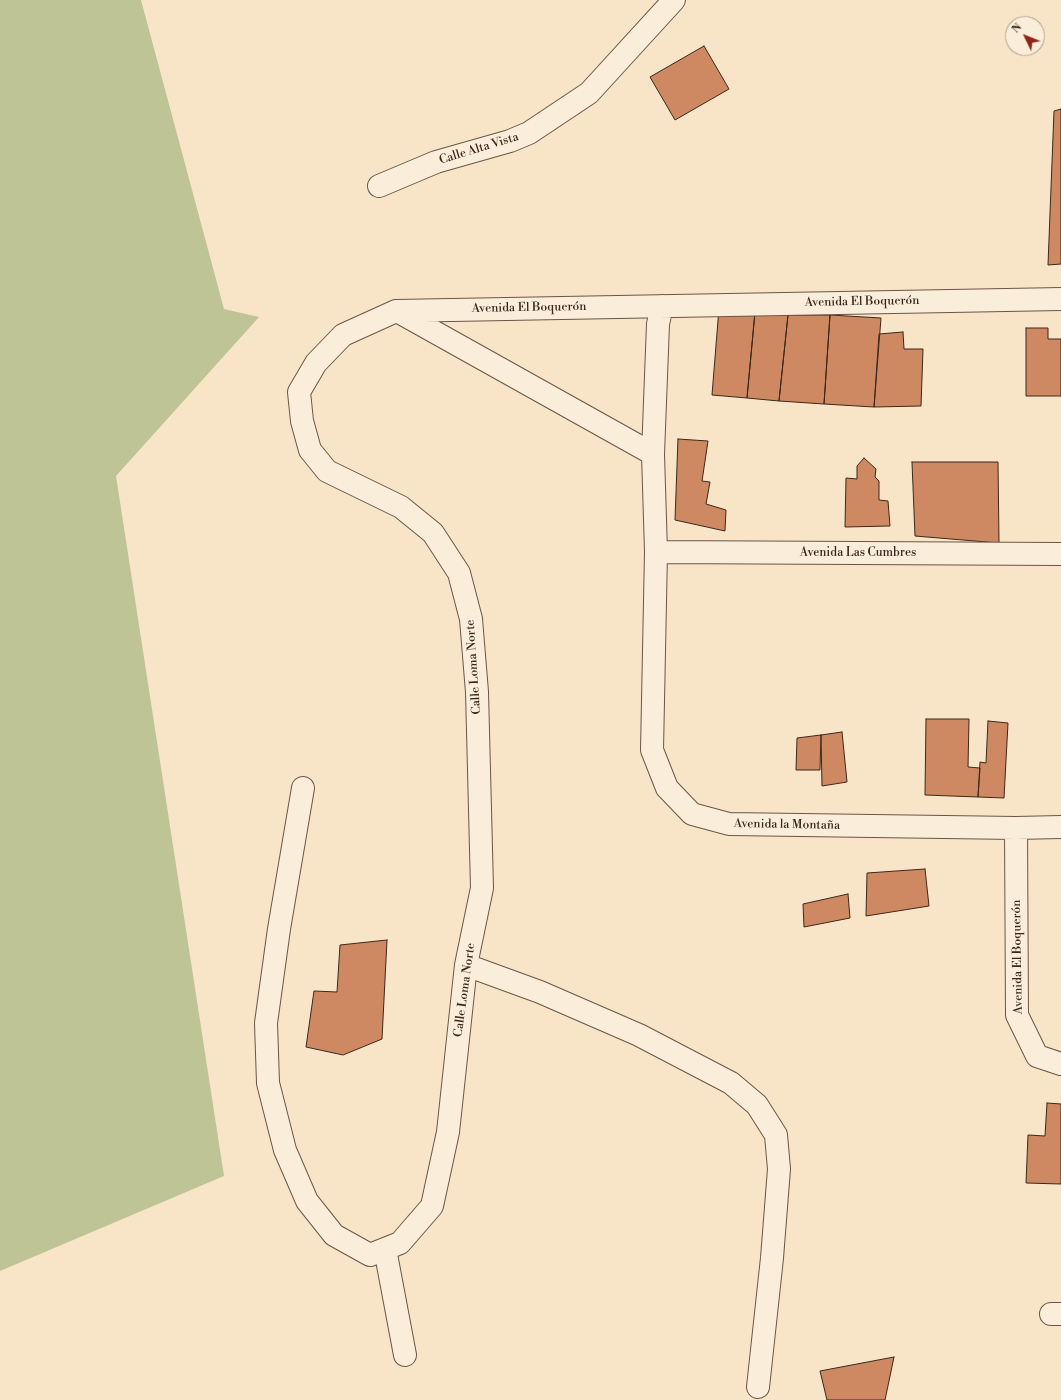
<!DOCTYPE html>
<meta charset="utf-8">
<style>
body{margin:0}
#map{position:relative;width:1061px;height:1400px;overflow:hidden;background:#f8e5c8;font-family:"Libre Bodoni",serif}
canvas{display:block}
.north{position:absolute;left:1005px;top:16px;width:40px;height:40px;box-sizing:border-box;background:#faeedb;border:1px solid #ae9e8e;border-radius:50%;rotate:313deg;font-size:11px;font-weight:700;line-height:16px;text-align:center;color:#3b271b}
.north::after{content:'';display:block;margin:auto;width:14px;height:18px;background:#8f2418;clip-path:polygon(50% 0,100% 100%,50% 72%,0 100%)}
</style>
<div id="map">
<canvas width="1061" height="1400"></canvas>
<div class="north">N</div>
</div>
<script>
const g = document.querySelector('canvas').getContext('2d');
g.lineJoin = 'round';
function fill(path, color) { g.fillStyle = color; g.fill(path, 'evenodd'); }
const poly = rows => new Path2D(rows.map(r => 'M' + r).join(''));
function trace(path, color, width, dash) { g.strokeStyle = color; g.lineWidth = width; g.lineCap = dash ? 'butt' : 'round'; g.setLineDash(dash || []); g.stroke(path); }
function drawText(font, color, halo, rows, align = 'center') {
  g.font = font + ' "Libre Bodoni",serif'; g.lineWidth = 3; g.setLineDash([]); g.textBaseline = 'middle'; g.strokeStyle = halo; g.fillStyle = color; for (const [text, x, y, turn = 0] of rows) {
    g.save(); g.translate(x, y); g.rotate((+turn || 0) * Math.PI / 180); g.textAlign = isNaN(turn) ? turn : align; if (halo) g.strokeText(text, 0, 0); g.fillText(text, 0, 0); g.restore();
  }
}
const green = poly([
 [0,0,141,0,224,309,259,317,116,476,224,1176,0,1271]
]);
const building = poly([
 [704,46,729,89,675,120,650,77,704,46],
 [1061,109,1061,264,1048,265,1054,111,1061,109],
 [719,308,755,312,747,398,712,395,719,308],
 [755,312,788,315,779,401,747,398,755,312],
 [788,315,830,315,824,404,779,401,788,315],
 [830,315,881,318,874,407,824,404,830,315],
 [1026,328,1048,328,1048,339,1061,339,1061,396,1026,396,1026,328],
 [903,332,904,349,923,349,921,406,874,407,879,334,903,332],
 [678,439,708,441,702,481,710,482,706,504,726,510,725,531,675,520,678,439],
 [864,458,876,469,875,477,879,481,879,500,888,501,890,526,845,527,846,478,857,479,857,466,864,458],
 [912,462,998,462,999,543,915,536,912,462],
 [926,719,969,719,968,767,980,768,978,797,925,795,926,719],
 [988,721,1008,723,1004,798,978,797,980,762,986,763,988,721],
 [842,732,847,782,822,786,821,735,842,732],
 [821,735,820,770,796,770,797,738,821,735],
 [925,869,929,906,866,916,867,873,925,869],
 [848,894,850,918,804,927,803,904,848,894],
 [387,940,382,1039,343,1055,306,1047,314,991,337,992,340,945,387,940],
 [1047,1103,1061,1104,1061,1184,1026,1183,1028,1135,1045,1136,1047,1103],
 [894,1357,885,1400,827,1400,820,1371,894,1357]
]);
const minor = poly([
 [379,186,436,162,510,141,529,133,589,93,674,0],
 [662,306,658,324,653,454,656,552,652,750,667,788,692,814,729,824,1016,828,1061,827],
 [397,311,653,454],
 [656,552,1061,554],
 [303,788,279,929,266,1023,268,1083,285,1150,307,1201,334,1235,370,1255,400,1243,432,1206,448,1132,466,965,482,888,477,692,471,619,459,573,433,533,401,507,327,471,310,450,302,421,299,392,316,363,343,335,396,311,1061,299],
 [1016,828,1017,1015,1037,1056,1061,1064],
 [466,965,540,992,639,1035,731,1083,757,1105,776,1135,779,1169,772,1258,758,1387],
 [385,1249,405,1355],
 [1051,1314,1061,1314]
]);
const streetNames = [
 ["Calle Alta Vista",479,149,-17],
 ["Avenida El Boquerón",862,302,-1],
 ["Avenida El Boquerón",529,308,-1],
 ["Avenida Las Cumbres",858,553],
 ["Calle Loma Norte",474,667,-94],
 ["Avenida la Montaña",787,825,1],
 ["Avenida El Boquerón",1018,957,-91],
 ["Calle Loma Norte",465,990,-82]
];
fill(green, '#bec495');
fill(building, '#cf8962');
trace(building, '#3b271b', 1);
trace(minor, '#6a5646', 24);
trace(minor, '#faeedb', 22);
drawText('12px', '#3b271b', '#faeedb', streetNames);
</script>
